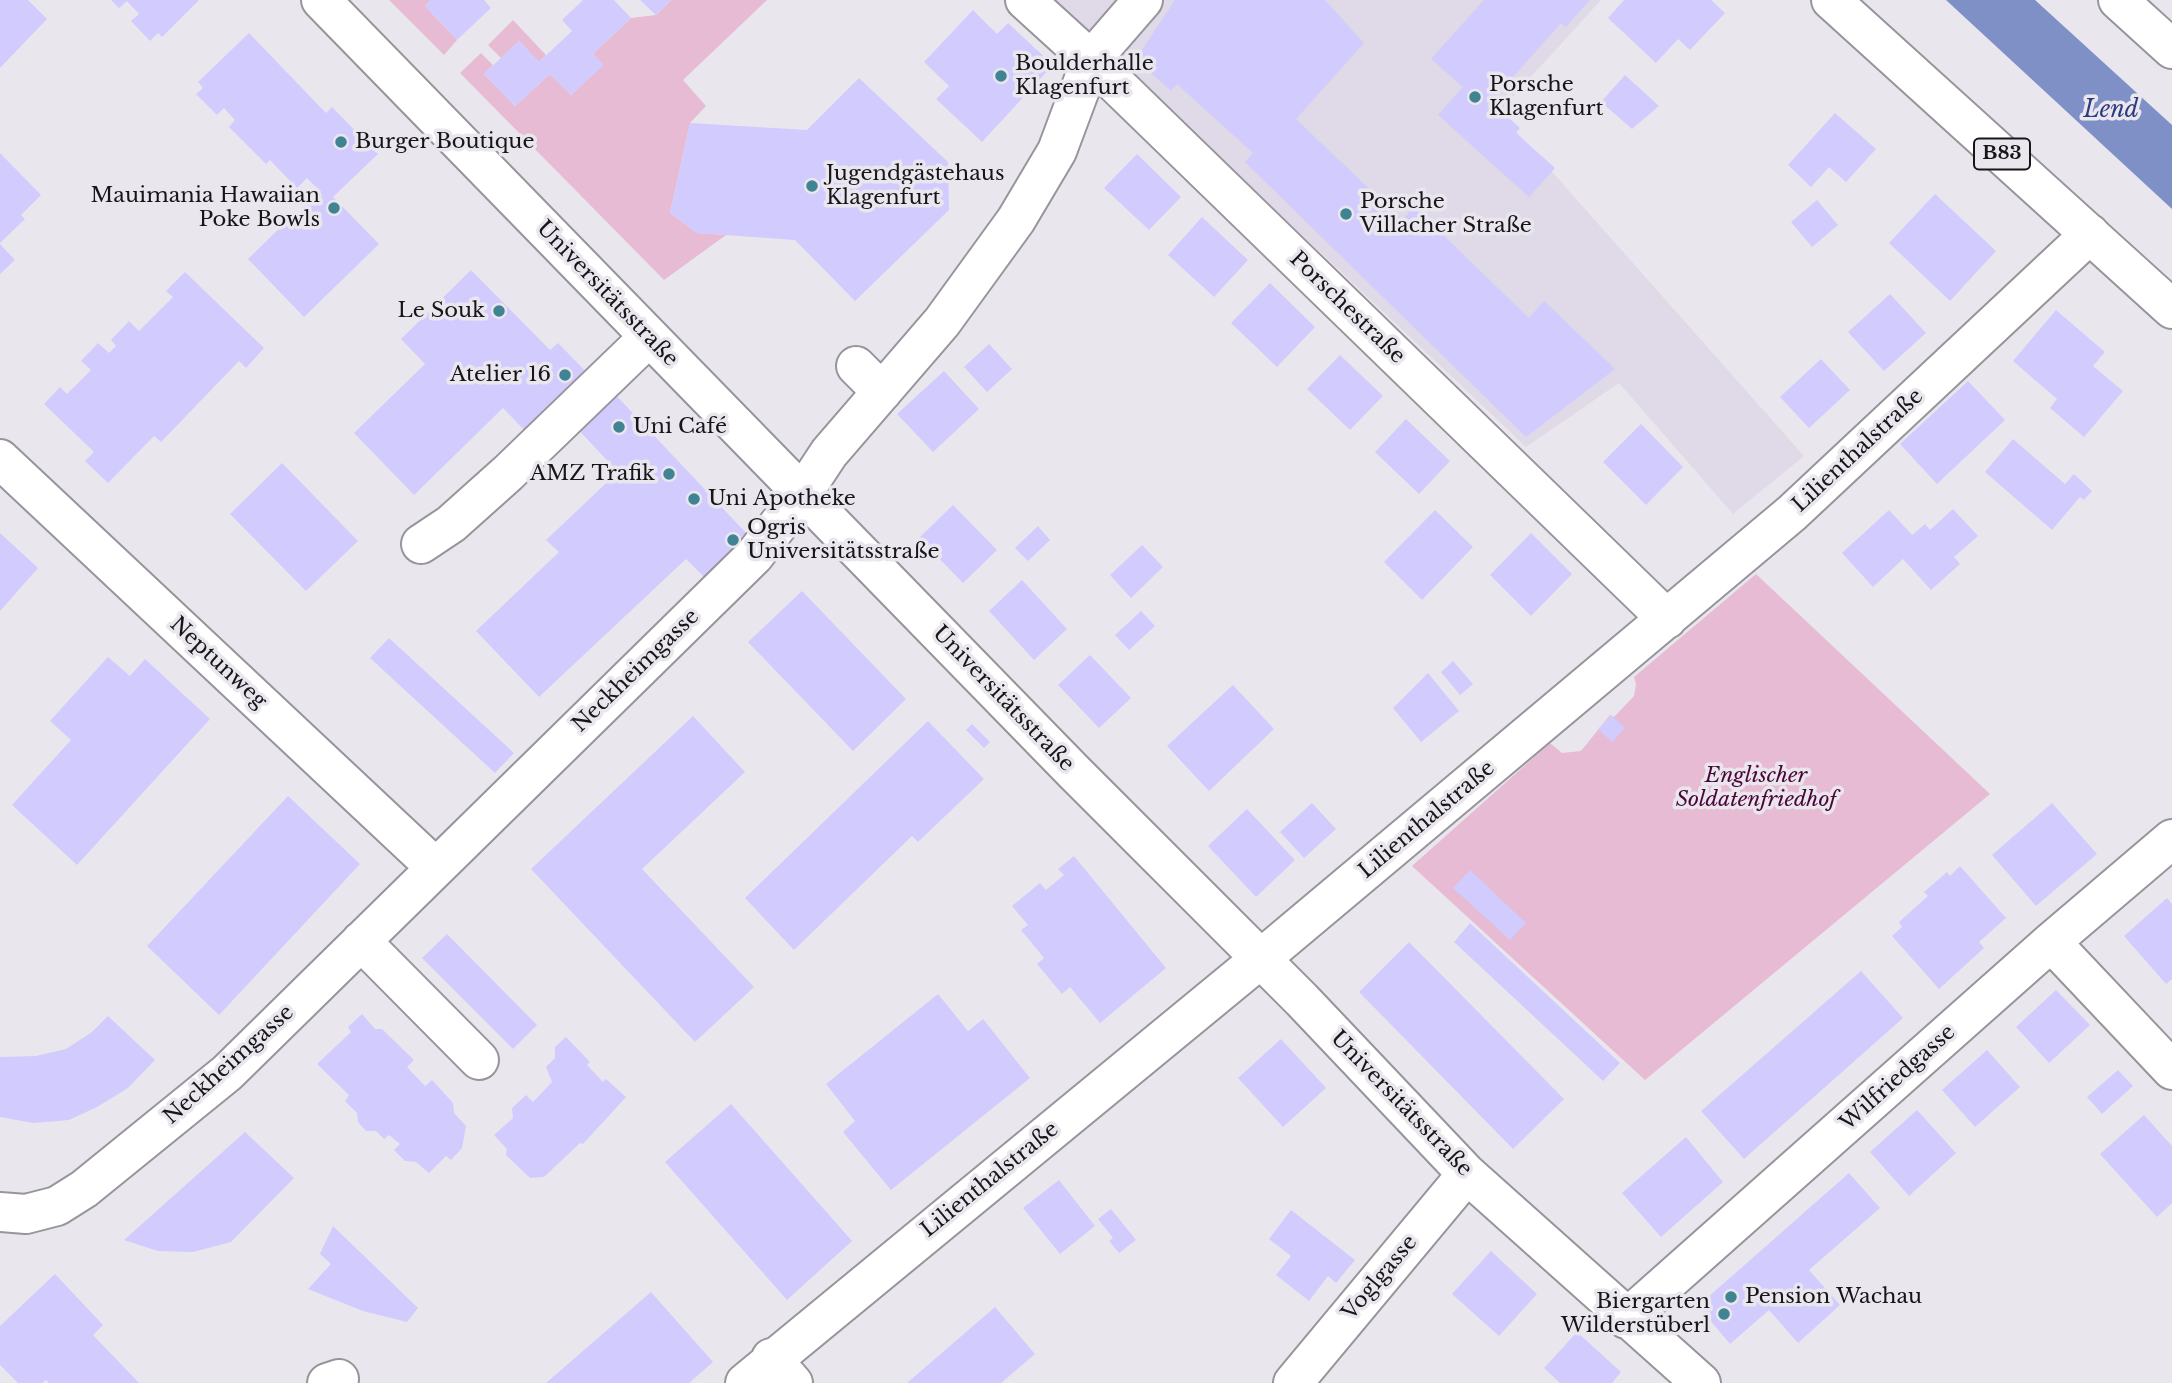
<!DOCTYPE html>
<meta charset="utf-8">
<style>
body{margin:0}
canvas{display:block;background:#eae6ee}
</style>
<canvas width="2172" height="1383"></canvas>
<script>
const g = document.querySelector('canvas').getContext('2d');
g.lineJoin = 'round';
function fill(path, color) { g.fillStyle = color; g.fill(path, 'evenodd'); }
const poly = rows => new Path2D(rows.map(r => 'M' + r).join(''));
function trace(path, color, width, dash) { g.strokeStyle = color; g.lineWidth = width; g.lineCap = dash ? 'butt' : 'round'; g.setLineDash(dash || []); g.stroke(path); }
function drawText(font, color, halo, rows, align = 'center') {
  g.font = font + ' "Libre Baskerville",serif'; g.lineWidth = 7; g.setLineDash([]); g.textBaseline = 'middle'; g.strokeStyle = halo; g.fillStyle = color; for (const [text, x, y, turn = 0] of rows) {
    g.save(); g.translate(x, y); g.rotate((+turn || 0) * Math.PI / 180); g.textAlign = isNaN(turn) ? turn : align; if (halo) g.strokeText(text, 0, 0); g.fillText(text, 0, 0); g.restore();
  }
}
const built = poly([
 [1054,0,1601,0,1499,112,1804,456,1733,514,1619,383,1526,447]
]);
const green = poly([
 [389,0,431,0,425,6,457,40,444,55],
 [671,0,767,0,683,80,706,106,690,123,670,213,697,233,726,235,664,280,460,73,481,53,493,65,484,74,515,106,550,74,571,95,603,65,593,54,631,18,656,15],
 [513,20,546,55,539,62,519,41,501,58,488,45],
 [1756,574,1990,794,1645,1080,1412,866,1550,743,1562,753,1581,751,1610,715,1614,717,1634,696,1636,684,1634,677]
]);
const water = poly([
 [1946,0,2035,0,2172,125,2172,209]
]);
const building = poly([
 [0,0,28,0,47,19,0,68],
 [111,0,199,0,162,37,158,33,150,41,131,21,139,14,127,1,119,8],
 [431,0,484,0,491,8,457,40,425,6],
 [583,0,614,0,631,18,593,54,604,65,571,95,550,74,515,106,484,74,519,41,539,62,572,31,562,20],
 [640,0,671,0,656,15],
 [1175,0,1325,0,1364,43,1296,119,1402,220,1414,207,1529,318,1544,301,1615,369,1526,437,1245,162,1253,153,1177,84,1171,91,1136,59],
 [1484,0,1590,0,1566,27,1561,23,1487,106,1496,115,1500,110,1520,128,1516,133,1555,168,1529,197,1438,115,1463,87,1431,59],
 [1624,0,1711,0,1725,13,1690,50,1678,39,1656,63,1608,18],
 [973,10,997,34,1008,23,1053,65,982,142,936,99,949,86,924,62],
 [249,33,326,113,332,107,378,154,333,197,379,244,304,317,248,259,288,220,297,229,313,213,303,203,318,189,307,178,297,188,270,160,266,164,229,127,235,120,224,108,217,115,196,94,203,88,198,82],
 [1625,75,1659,106,1632,129,1601,102],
 [859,78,948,162,949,210,855,301,795,240,697,233,670,213,690,123,807,130],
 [1835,113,1876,149,1846,182,1829,167,1811,187,1788,165],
 [0,153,41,195,21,215,25,219,0,243],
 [1137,154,1181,197,1149,230,1104,188],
 [1935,194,1996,251,1950,301,1889,243],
 [1817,200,1838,225,1812,247,1791,222],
 [1202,217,1248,260,1214,297,1168,255],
 [0,244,15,260,0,274],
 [471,270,550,350,558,343,594,380,533,439,503,408,414,495,354,433,425,364,401,339],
 [185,272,264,348,246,368,239,361,161,442,154,436,108,483,85,461,94,452,44,404,60,387,67,394,91,370,81,361,98,343,109,353,116,346,111,340,129,321,139,331,173,297,166,291],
 [1270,283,1315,327,1277,367,1231,323],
 [1890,294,1926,333,1884,371,1848,332],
 [2056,310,2105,352,2093,366,2123,391,2084,437,2050,408,2057,399,2013,361],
 [989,344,1012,369,987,392,964,367],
 [1340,355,1383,396,1350,430,1307,389],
 [1821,359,1850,390,1809,428,1780,397],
 [944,371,979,409,933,452,897,414],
 [1968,381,2005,420,1937,484,1900,444],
 [610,389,748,535,704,577,686,559,539,697,476,631,559,552,546,540,618,472,573,424],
 [1406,419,1450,461,1419,494,1375,452],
 [1641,424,1683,467,1646,505,1603,462],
 [2013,439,2065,484,2074,474,2092,491,2084,500,2080,497,2052,530,1985,472],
 [282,463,358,541,306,591,230,514],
 [953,505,997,550,963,583,919,538],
 [1953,509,1978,536,1954,557,1960,564,1931,590,1903,559,1873,587,1842,553,1889,510,1912,535,1925,524,1930,530],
 [1435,510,1473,547,1422,600,1384,562],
 [1038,526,1050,540,1028,561,1015,548],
 [0,533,38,568,0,611],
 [1531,533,1572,574,1531,616,1490,575],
 [1142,545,1163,567,1131,598,1110,575],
 [1022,580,1067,629,1034,660,989,611],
 [802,591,906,699,853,751,748,642],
 [1141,611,1155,626,1129,650,1115,635],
 [389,638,514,753,495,773,370,658],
 [1090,655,1131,698,1099,728,1058,685],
 [108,657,130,676,145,659,210,719,77,865,12,805,71,740,50,721],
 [1453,661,1473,684,1460,695,1441,672],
 [1428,673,1459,711,1421,742,1393,708],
 [1233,685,1274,729,1209,791,1167,746],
 [1611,715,1625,728,1612,742,1598,729],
 [693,716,745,772,642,869,754,987,695,1042,531,869],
 [928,721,984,779,918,842,912,836,794,950,745,898],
 [972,724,990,742,984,748,966,730],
 [288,796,360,864,219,1015,147,946],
 [1312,803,1336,829,1304,858,1280,832],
 [2052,803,2097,854,2036,906,1992,855],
 [1247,809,1295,860,1256,897,1208,846],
 [1074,856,1166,968,1100,1023,1070,987,1062,994,1037,964,1044,958,1021,930,1028,925,1012,906,1040,883,1046,890,1064,875,1058,869],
 [1960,866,2006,918,1979,942,1984,948,1939,989,1892,936,1902,927,1899,922,1928,896,1924,892,1947,872,1950,876],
 [1470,870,1526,923,1510,940,1453,888],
 [2167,898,2172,904,2172,979,2166,984,2124,936],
 [1470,923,1620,1063,1603,1081,1454,942],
 [447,934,537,1025,513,1049,422,958],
 [1409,942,1564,1099,1513,1149,1359,992],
 [1861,971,1903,1018,1744,1159,1701,1111],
 [2056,990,2090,1025,2049,1063,2016,1027],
 [938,994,968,1031,983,1019,1030,1078,891,1190,843,1132,855,1121,826,1084],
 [362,1014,375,1029,382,1029,414,1060,407,1067,425,1086,432,1080,453,1103,454,1113,466,1126,462,1148,451,1160,446,1156,429,1173,416,1162,405,1161,394,1150,400,1144,389,1135,384,1139,376,1131,366,1131,358,1122,357,1113,345,1101,349,1095,317,1064,351,1032,348,1027],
 [108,1016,155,1060,128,1088,97,1107,69,1120,33,1123,0,1117,0,1057,36,1056,66,1049,92,1032],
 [566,1037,590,1062,587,1065,603,1082,606,1079,626,1097,583,1144,580,1143,544,1177,530,1178,506,1155,507,1149,494,1135,513,1118,512,1108,526,1095,533,1102,552,1082,546,1067,555,1058,555,1047],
 [1281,1039,1326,1088,1283,1127,1238,1078],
 [1987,1050,2020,1087,1975,1127,1942,1090],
 [2118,1070,2133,1086,2102,1114,2087,1097],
 [731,1104,852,1241,787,1300,665,1162],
 [1917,1110,1956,1153,1909,1196,1870,1152],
 [2144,1115,2172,1146,2172,1203,2157,1217,2100,1154],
 [245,1132,294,1178,231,1242,193,1252,158,1251,124,1240],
 [1686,1137,1723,1182,1661,1237,1622,1193],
 [1849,1173,1880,1208,1809,1270,1840,1305,1798,1343,1769,1310,1730,1344,1698,1306],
 [1059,1180,1095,1226,1060,1254,1023,1208],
 [1111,1209,1136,1240,1119,1253,1109,1241,1113,1238,1098,1219],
 [1291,1210,1355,1260,1336,1283,1328,1276,1309,1301,1276,1275,1291,1256,1269,1239],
 [333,1226,418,1308,407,1322,363,1311,308,1289,331,1264,320,1254],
 [1491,1251,1537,1294,1499,1336,1452,1294],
 [55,1274,103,1325,93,1335,139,1383,49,1383,46,1380,42,1383,18,1383,0,1365,0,1326],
 [651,1292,713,1362,689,1383,546,1383],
 [995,1307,1035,1354,1001,1383,907,1383],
 [1577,1332,1621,1372,1612,1383,1560,1383,1544,1368]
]);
const minor = poly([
 [321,0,1074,772,1302,1000,1467,1174,1701,1383],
 [1025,0,1091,60,1667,619],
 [2118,0,2172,49],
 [856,366,882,392],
 [0,459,436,868],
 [421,544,451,524,508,473,649,337],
 [361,941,479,1060],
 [2051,942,2172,1070],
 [0,1212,26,1214,57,1206,84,1189,227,1073,754,556,802,494,829,453,942,322,1016,220,1057,151,1091,60,1143,0],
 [1626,1319,2051,942,2172,839],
 [771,1358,793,1383],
 [327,1383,339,1379],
 [745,1383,1276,946,1792,513,2090,234],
 [1293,1383,1467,1174]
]);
const major = poly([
 [1831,0,2172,309]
]);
const markers = [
 [1001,76,7,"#408393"],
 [1475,97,7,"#408393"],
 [341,142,7,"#408393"],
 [812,186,7,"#408393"],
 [334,208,7,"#408393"],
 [1346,214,7,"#408393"],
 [499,311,7,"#408393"],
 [565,375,7,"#408393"],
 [619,427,7,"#408393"],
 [669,474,7,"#408393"],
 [694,499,7,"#408393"],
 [733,540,7,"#408393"],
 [1731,1297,7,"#408393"],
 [1724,1314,7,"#408393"]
];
const shields = [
 [2002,154,56]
];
const shieldNames = [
 ["B83",2002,154]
];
const poiNames = [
 ["Boulderhalle",1015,64],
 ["Klagenfurt",1015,88],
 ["Porsche",1489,85],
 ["Klagenfurt",1489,109],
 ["Burger Boutique",355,142],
 ["Jugendgästehaus",826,174],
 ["Klagenfurt",826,198],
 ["Mauimania Hawaiian",320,196,"right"],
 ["Poke Bowls",320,220,"right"],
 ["Porsche",1360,202],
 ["Villacher Straße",1360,226],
 ["Le Souk",485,311,"right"],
 ["Atelier 16",551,375,"right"],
 ["Uni Café",633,427],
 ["AMZ Trafik",655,474,"right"],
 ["Uni Apotheke",708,499],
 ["Ogris",747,528],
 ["Universitätsstraße",747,552],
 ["Pension Wachau",1745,1297],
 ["Biergarten",1710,1302,"right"],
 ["Wilderstüberl",1710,1326,"right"]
];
const streetNames = [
 ["Universitätsstraße",607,294,46],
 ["Porschestraße",1347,308,44],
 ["Lilienthalstraße",1858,451,-43],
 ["Neptunweg",218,663,43],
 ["Neckheimgasse",636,671,-44],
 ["Universitätsstraße",1003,699,46],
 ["Lilienthalstraße",1427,820,-40],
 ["Neckheimgasse",229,1065,-42],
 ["Wilfriedgasse",1898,1078,-42],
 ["Universitätsstraße",1401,1104,46],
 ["Lilienthalstraße",990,1180,-39],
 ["Voglgasse",1380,1278,-50]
];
const parkNames = [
 ["Englischer",1756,776],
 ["Soldatenfriedhof",1756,800]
];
const waterNames = [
 ["Lend",2111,111]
];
fill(built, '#e0d9e7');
fill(green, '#e6bbd3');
fill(water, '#7f90c7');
fill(building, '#d1ccfd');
trace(minor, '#97949b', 42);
trace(major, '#97949b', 42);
trace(minor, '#fff', 38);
trace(major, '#fff', 38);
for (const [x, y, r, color] of markers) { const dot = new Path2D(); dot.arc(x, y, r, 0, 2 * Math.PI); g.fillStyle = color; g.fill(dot); trace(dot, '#eae6ee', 2.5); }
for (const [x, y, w] of shields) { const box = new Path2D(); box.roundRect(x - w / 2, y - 15.5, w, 31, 5); g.fillStyle = '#eae6ee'; g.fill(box); trace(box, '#171518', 2); }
drawText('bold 19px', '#171518', null, shieldNames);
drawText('21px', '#171518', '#eae6ee', poiNames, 'left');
drawText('21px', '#171518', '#eae6ee', streetNames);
drawText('italic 21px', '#4c0537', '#eae6ee', parkNames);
drawText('italic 23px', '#2c3b7e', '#eae6ee', waterNames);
</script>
